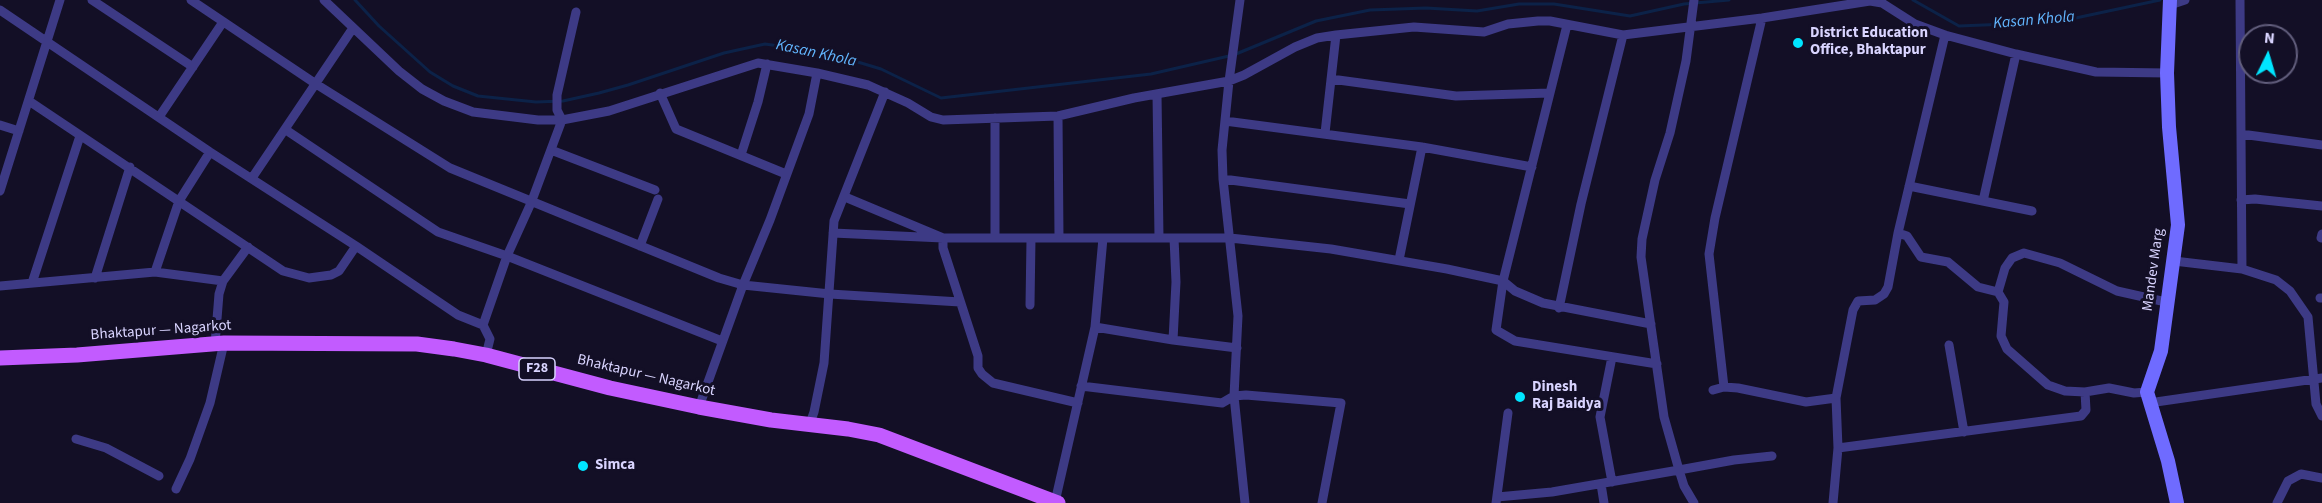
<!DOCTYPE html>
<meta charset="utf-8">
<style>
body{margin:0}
#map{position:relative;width:2322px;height:503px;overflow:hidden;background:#130f26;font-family:"Source Sans 3",sans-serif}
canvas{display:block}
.north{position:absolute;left:2238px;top:24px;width:60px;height:60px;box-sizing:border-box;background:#130f26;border:2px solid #625e7d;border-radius:50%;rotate:5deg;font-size:16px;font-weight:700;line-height:24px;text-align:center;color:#d9d4ff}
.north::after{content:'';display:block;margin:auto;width:21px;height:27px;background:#00e5ff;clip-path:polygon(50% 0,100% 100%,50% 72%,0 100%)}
</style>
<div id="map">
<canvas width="2322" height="503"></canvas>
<div class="north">N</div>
</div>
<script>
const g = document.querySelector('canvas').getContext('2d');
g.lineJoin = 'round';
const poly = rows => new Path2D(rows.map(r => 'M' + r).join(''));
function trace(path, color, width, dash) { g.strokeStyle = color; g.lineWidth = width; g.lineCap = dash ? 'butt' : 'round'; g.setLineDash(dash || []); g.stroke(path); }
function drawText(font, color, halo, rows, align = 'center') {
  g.font = font + ' "Source Sans 3",sans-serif'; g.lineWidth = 6; g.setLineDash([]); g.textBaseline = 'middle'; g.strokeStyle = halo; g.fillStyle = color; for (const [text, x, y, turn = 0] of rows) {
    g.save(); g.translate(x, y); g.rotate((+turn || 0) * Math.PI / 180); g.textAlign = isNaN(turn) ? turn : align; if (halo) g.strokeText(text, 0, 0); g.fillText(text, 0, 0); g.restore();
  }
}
const stream = poly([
 [355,0,379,26,430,72,453,86,478,96,536,102,563,101,599,93,628,85,724,53,765,44,828,53,881,69,941,98,1151,74,1229,56],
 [1913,0,1959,26,2057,22,2160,0],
 [1236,54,1316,21,1370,10,1426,8,1477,11,1519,4,1554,4,1630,16,1684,4,1729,0]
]);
const minor = poly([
 [92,0,193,67],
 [191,0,316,84,450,168,719,278,743,285,830,294,960,302],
 [324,0,399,71,422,89,444,101,473,112,538,120,562,120,609,111,758,63,817,73,868,85,908,103,931,117,943,120,1058,116,1134,98,1229,81,1244,75,1295,47,1317,38,1336,35,1414,27,1484,32,1508,24,1538,21,1550,21,1623,35,1762,18,1870,1,1882,3,1915,24,1945,35,2016,54,2096,72,2167,73],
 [1240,0,1229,81,1222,150,1223,179,1238,316,1234,396,1245,503],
 [2240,0,2242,269],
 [2170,5,2185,0],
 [0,10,210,152,356,246,458,315,483,325],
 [1567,25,1503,281,1496,330,1515,341,1657,364],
 [1331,79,1456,96,1549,93],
 [660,93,676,129,786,174],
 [1157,94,1159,238],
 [29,101,283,271,309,278,331,275,339,271,356,246],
 [1058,116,1059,238],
 [159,117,223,22],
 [995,118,995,238],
 [1225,121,1422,147,1532,167],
 [0,125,19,131],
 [286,130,438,232,507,256,722,341],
 [1325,133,1336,35],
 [2241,134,2322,145],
 [551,150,655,190],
 [741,155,758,102,767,64],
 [252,178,353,28],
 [1223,179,1410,204],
 [1909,186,2032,211],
 [0,191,60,0],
 [845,197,943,238,943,248,978,356,978,368,982,374,993,383,1078,403],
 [2241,200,2255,199,2322,206],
 [1983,201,2016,54],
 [833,233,943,238,1230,238,1331,249,1447,269,1503,281,1515,291,1543,303,1651,324],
 [1898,233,1945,35],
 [2321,238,2322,234],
 [640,246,658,199],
 [1399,260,1422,147],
 [2174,261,2242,269,2276,280,2290,291,2308,317,2316,404,2322,416],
 [155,272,179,201,210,152],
 [95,278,130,167],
 [32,283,80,136],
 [0,286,155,272,223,281],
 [1998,292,2005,268,2012,258,2024,253,2060,263,2117,291,2166,302],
 [2320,298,2322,298],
 [1030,305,1031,239],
 [1559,308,1581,204,1623,35],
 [1095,327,1173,340,1237,348],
 [1173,340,1176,282,1174,238],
 [215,344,219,294,223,281,248,247],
 [1949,345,1964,432],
 [486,355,490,339,483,325,507,256,531,203,562,120,557,110,557,95,576,12],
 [1612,357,1600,417,1612,482],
 [1081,386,1222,403,1234,396,1246,395,1341,403,1322,503],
 [1724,387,1709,254,1715,218,1762,18],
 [1713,390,1724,387,1738,388,1806,402,1836,398],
 [2149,403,2322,378],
 [699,407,743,285,770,220,809,114,817,73],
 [809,426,814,412,824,363,834,221,885,92],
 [76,439,106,448,159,476],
 [1838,448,2081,416,2086,410,2085,392],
 [1601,484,1604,503],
 [176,489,190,459,210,403,224,343],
 [1497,497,1552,492,1679,470,1664,417,1641,257,1642,239,1655,180,1670,133,1686,61,1694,0],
 [1055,502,1095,327,1103,238],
 [1496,503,1508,413],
 [1694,503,1684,486,1679,470,1734,460,1772,456],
 [1833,503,1838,448,1836,398,1853,310,1858,301,1875,300,1884,294,1888,287,1898,233,1907,236,1921,257,1948,262,1978,287,1998,292,2004,302,2001,336,2007,349,2048,385,2065,391,2085,392,2109,388,2134,393,2147,392],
 [2277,503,2288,481,2301,474,2322,478]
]);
const secondary = poly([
 [2170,0,2167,73,2169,127,2178,225,2161,351,2147,392,2168,461,2177,503]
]);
const primary = poly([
 [0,358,77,355,224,343,417,344,454,349,486,355,610,388,699,407,771,420,848,429,879,435,1058,503]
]);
const markers = [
 [1798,43,6,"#00e5ff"],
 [1520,397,6,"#00e5ff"],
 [583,466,6,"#00e5ff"]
];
const shields = [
 [537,369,36]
];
const shieldNames = [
 ["F28",537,369]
];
const poiNames = [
 ["District Education",1810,34],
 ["Office, Bhaktapur",1810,51],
 ["Dinesh",1532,388],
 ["Raj Baidya",1532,405],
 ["Simca",595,466]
];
const streetNames = [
 ["Mandev Marg",2154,270,-82],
 ["Bhaktapur — Nagarkot",161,331,-4],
 ["Bhaktapur — Nagarkot",646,376,13]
];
const waterNames = [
 ["Kasan Khola",2034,21,-5],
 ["Kasan Khola",816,54,12]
];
trace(stream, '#0c2248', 3);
trace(minor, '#3d3a85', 9);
trace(secondary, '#6f6bff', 14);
trace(primary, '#c25bff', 15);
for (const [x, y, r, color] of markers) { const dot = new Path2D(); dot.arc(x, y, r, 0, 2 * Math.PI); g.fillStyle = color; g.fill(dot); trace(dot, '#130f26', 2); }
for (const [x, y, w] of shields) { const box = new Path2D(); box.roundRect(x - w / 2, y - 11, w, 22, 4.5); g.fillStyle = '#130f26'; g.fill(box); trace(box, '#d9d4ff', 1.5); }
drawText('bold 14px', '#d9d4ff', null, shieldNames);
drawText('bold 15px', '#d9d4ff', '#130f26', poiNames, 'left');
drawText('15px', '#d9d4ff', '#130f26', streetNames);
drawText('italic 16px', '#62b6ff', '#130f26', waterNames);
</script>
